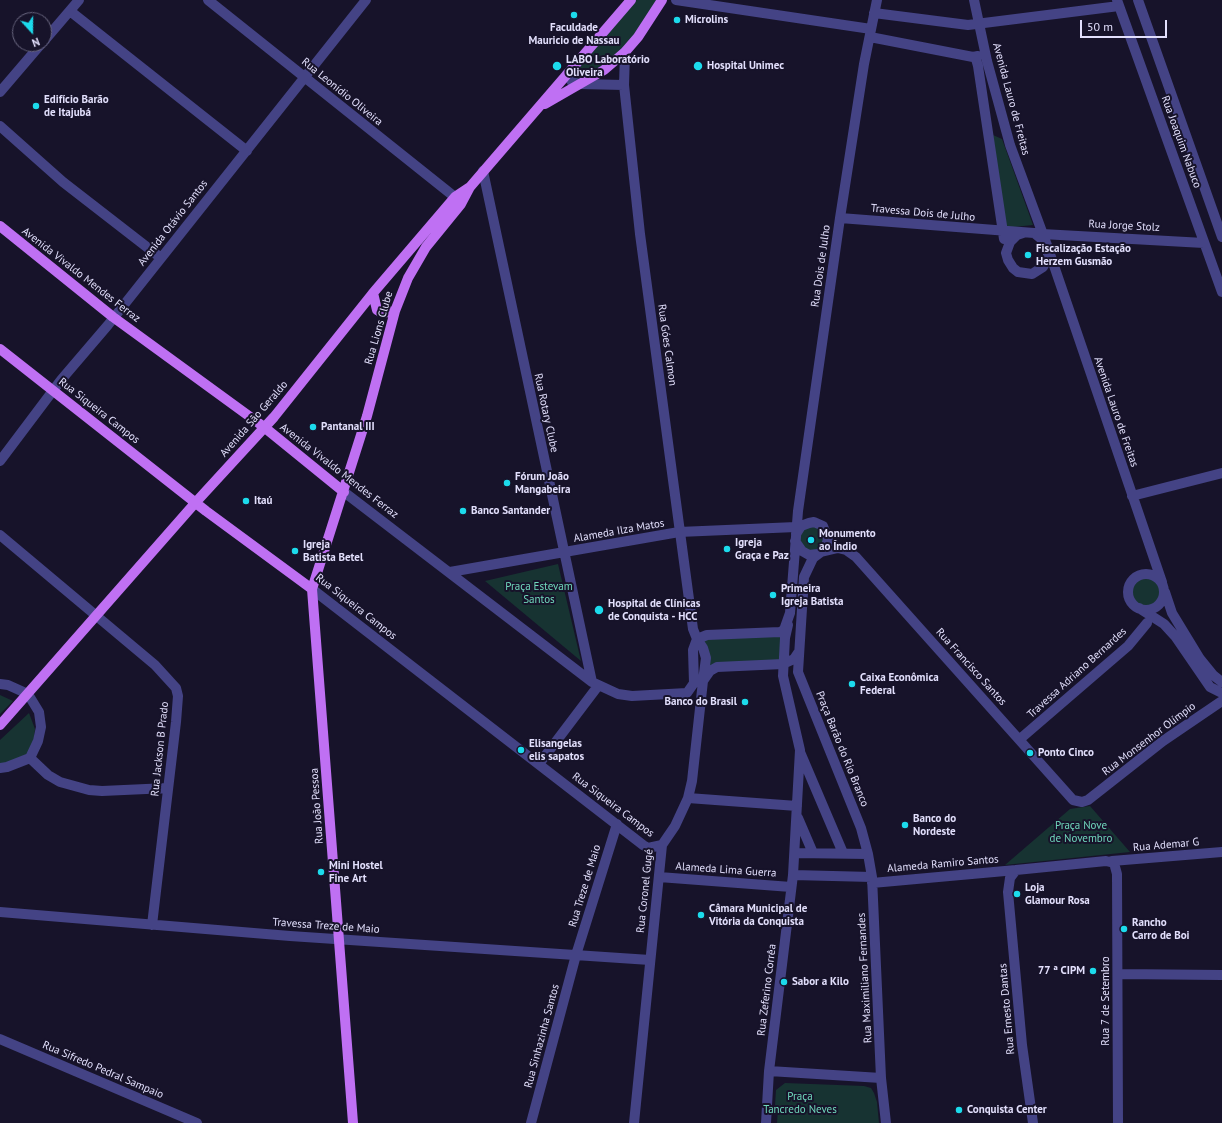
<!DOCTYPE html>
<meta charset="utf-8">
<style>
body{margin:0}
#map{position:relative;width:1222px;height:1123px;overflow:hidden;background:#17132a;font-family:"PT Sans",sans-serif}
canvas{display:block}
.north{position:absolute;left:12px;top:12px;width:40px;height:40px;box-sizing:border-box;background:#17132a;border:1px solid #68657e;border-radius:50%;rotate:159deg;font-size:11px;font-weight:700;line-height:16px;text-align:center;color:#e2dffc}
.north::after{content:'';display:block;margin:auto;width:14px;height:18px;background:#1cdbec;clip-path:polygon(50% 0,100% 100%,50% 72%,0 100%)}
.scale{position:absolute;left:1080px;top:20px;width:87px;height:18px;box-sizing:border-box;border:2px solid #e2dffc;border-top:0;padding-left:5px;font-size:12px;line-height:14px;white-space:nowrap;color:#e2dffc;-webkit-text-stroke:3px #17132a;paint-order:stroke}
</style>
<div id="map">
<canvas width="1222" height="1123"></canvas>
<div class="north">N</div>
<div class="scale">50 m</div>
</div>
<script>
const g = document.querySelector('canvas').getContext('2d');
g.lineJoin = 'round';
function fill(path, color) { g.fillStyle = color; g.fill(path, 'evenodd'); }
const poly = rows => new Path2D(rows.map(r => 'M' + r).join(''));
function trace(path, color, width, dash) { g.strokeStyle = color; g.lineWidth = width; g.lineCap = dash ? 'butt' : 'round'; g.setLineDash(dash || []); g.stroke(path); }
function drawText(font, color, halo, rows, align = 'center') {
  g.font = font + ' "PT Sans",sans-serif'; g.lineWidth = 4; g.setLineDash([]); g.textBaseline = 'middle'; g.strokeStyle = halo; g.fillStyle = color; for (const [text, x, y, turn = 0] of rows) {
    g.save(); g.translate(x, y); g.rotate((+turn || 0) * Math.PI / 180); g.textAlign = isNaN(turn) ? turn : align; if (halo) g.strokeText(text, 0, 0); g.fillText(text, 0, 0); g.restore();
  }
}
const green = poly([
 [631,0,662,0,638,37,580,84,569,79],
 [993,135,1002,139,1033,225,1004,228],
 [814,522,827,542,809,555,796,536],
 [558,564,581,661,485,581],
 '1128 592a18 18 0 1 1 36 0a18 18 0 1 1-36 0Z',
 [783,634,779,662,710,670,704,647,704,638],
 [0,695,13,701,0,714],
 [29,713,35,729,33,747,25,757,0,771,0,740],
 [1090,806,1130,852,1005,865,1070,809],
 [785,1083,864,1086,871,1088,874,1093,877,1102,879,1123,777,1123,778,1109,775,1105,776,1090]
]);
const minor = poly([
 [208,0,461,202],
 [676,0,871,29],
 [974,0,987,61,1010,145,1048,248,1048,257,1043,267,1032,274,1018,272,1013,268,1008,260,1006,253,1010,242,1017,235,1023,233],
 [1117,0,1222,292],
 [1138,0,1222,237],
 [70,11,247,151],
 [874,13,968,25,1119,6],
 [870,37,973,57,978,56],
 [44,41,79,0],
 [625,52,624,85,640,234,693,629,697,639,703,648,706,658,703,681],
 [973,57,976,59,978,66,1004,239],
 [567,74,572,82,580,84,624,85],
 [0,92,41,44],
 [0,126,63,182,161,258],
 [483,171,592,682],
 [840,218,1034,233,1045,242],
 [1042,234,1204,243],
 [1049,251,1162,582],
 [0,461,61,380,108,325,366,0],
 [344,492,592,682,618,694,632,696,687,693,694,683,693,650,697,639,707,635,780,632,784,630,790,613,798,511,840,218,864,64,877,0],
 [1132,496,1222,473],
 [796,534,801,526,809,523,814,522,823,526,828,539,826,546,821,552],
 [0,535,155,665,176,688,178,696,176,722,152,925],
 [795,541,802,551,809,555,818,554],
 [450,572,679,532,796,527],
 '1128 592a18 18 0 1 1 36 0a18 18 0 1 1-36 0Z',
 [312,589,643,845,648,848,662,845],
 [1165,592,1172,613,1200,659,1213,675,1222,682],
 [1139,608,1164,624,1175,636,1210,687,1222,693],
 [0,684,8,685,28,694,39,712,41,727,38,741,30,758,7,767,0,768],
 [1020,739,1128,646,1147,623],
 [800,752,843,853],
 [30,758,48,775,60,782,89,790,102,791,168,788],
 [539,764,598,686],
 [688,798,797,806],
 [798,818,813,853],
 [795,853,868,854],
 [1112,861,1222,852],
 [793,875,872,877],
 [659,877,791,887],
 [872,883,1016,870],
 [0,912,290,936,650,960],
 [1119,974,1222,975],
 [0,1039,197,1123],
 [769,1071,881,1078],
 [531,1123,576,955,617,824],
 [634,1123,662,845,675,826,688,798,692,781,703,681,710,671,717,667,783,664,794,659,798,653],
 [766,1123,769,1071,793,875,800,750,783,676,785,638,788,625],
 [886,1123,881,1078,872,877,868,854,861,828,798,672,804,577,813,558,821,552,838,548,846,550,856,557,1073,800,1082,802,1088,800,1163,741,1222,701],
 [1033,1123,1022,1045,1008,892,1010,878,1016,870,1106,861,1114,863,1117,874,1118,1123]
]);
const major = poly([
 [545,104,604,70,625,52,638,37,662,0],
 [0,226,113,317,264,427,344,492],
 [373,293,377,310,382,313,395,311],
 [0,349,206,511,312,589],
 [0,725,196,502,274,417,373,293,455,197,470,187,631,0],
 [353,1123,312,589,367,416,395,311,408,278,426,247,461,204,470,187]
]);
const markers = [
 [574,15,4,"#1cdbec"],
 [677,20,4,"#1cdbec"],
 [557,66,5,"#1cdbec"],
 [698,66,5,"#1cdbec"],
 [36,106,4,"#1cdbec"],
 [1028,255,4,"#1cdbec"],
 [313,427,4,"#1cdbec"],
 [507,483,4,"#1cdbec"],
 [246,501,4,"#1cdbec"],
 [463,511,4,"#1cdbec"],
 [811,540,4,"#1cdbec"],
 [727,549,4,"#1cdbec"],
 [295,551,4,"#1cdbec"],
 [773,595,4,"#1cdbec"],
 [599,610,5,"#1cdbec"],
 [852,684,4,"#1cdbec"],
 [745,702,4,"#1cdbec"],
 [521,750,4,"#1cdbec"],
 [1030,753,4,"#1cdbec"],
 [905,825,4,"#1cdbec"],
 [321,872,4,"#1cdbec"],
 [1017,894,4,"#1cdbec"],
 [701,915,4,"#1cdbec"],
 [1124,929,4,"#1cdbec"],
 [1093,971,4,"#1cdbec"],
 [784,982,4,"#1cdbec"],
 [959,1110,4,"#1cdbec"]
];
const poiNames = [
 ["Microlins",685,20],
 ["Faculdade",574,28,"center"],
 ["Mauricio de Nassau",574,41,"center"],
 ["LABO Laboratório",566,60],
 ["Oliveira",566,73],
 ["Hospital Unimec",707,66],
 ["Edifício Barão",44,100],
 ["de Itajubá",44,113],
 ["Fiscalização Estação",1036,249],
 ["Herzem Gusmão",1036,262],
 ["Pantanal III",321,427],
 ["Fórum João",515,477],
 ["Mangabeira",515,490],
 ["Itaú",254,501],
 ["Banco Santander",471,511],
 ["Monumento",819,534],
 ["ao Índio",819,547],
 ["Igreja",735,543],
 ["Graça e Paz",735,556],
 ["Igreja",303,545],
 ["Batista Betel",303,558],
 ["Primeira",781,589],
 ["Igreja Batista",781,602],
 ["Hospital de Clínicas",608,604],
 ["de Conquista - HCC",608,617],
 ["Caixa Econômica",860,678],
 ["Federal",860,691],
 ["Banco do Brasil",737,702,"right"],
 ["Elisangelas",529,744],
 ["elis sapatos",529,757],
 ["Ponto Cinco",1038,753],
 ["Banco do",913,819],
 ["Nordeste",913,832],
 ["Mini Hostel",329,866],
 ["Fine Art",329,879],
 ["Loja",1025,888],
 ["Glamour Rosa",1025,901],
 ["Câmara Municipal de",709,909],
 ["Vitória da Conquista",709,922],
 ["Rancho",1132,923],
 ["Carro de Boi",1132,936],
 ["77 ª CIPM",1085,971,"right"],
 ["Sabor a Kilo",792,982],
 ["Conquista Center",967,1110]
];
const streetNames = [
 ["Rua Leonídio Oliveira",342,92,39],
 ["Avenida Lauro de Freitas",1011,99,75],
 ["Rua Joaquim Nabuco",1181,142,70],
 ["Travessa Dois de Julho",923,213,5],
 ["Avenida Otávio Santos",173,223,-52],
 ["Rua Jorge Stolz",1124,226,3],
 ["Rua Dois de Julho",821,266,-82],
 ["Avenida Vivaldo Mendes Ferraz",81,275,38],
 ["Rua Lions Clube",379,328,-74],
 ["Rua Góes Calmon",667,345,82],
 ["Rua Siqueira Campos",99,411,38],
 ["Avenida Lauro de Freitas",1116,412,71],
 ["Rua Rotary Clube",546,413,78],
 ["Avenida São Geraldo",254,419,-49],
 ["Avenida Vivaldo Mendes Ferraz",339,471,38],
 ["Alameda Ilza Matos",619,531,-10],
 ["Rua Siqueira Campos",356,607,38],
 ["Rua Francisco Santos",971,667,48],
 ["Travessa Adriano Bernardes",1077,673,-42],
 ["Rua Monsenhor Olímpio",1149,739,-37],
 ["Rua Jackson B Prado",160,749,-84],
 ["Praça Barão do Rio Branco",842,749,68],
 ["Rua Siqueira Campos",613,805,37],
 ["Rua João Pessoa",317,806,-94],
 ["Rua Ademar G",1166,845,-5],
 ["Alameda Ramiro Santos",943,864,-5],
 ["Alameda Lima Guerra",726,870,4],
 ["Rua Treze de Maio",585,886,-73],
 ["Rua Coronel Gugé",645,891,-84],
 ["Travessa Treze de Maio",326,926,4],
 ["Rua Maximiliano Fernandes",865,978,-93],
 ["Rua Zeferino Corrêa",767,990,-83],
 ["Rua 7 de Setembro",1106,1001,-90],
 ["Rua Ernesto Dantas",1007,1009,-95],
 ["Rua Sinhazinha Santos",542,1036,-75],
 ["Rua Sifredo Pedral Sampaio",103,1070,23]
];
const parkNames = [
 ["Praça Estevam",539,587],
 ["Santos",539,600],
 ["Praça Nove",1081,826],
 ["de Novembro",1081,839],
 ["Praça",800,1097],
 ["Tancredo Neves",800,1110]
];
fill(green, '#173332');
trace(minor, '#444385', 10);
trace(major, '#bf70f3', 10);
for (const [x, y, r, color] of markers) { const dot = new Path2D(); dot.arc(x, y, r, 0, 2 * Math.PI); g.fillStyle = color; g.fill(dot); trace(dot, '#17132a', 1.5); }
drawText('bold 11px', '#e2dffc', '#17132a', poiNames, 'left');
drawText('11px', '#e2dffc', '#17132a', streetNames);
drawText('11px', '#70d8bc', '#17132a', parkNames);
</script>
